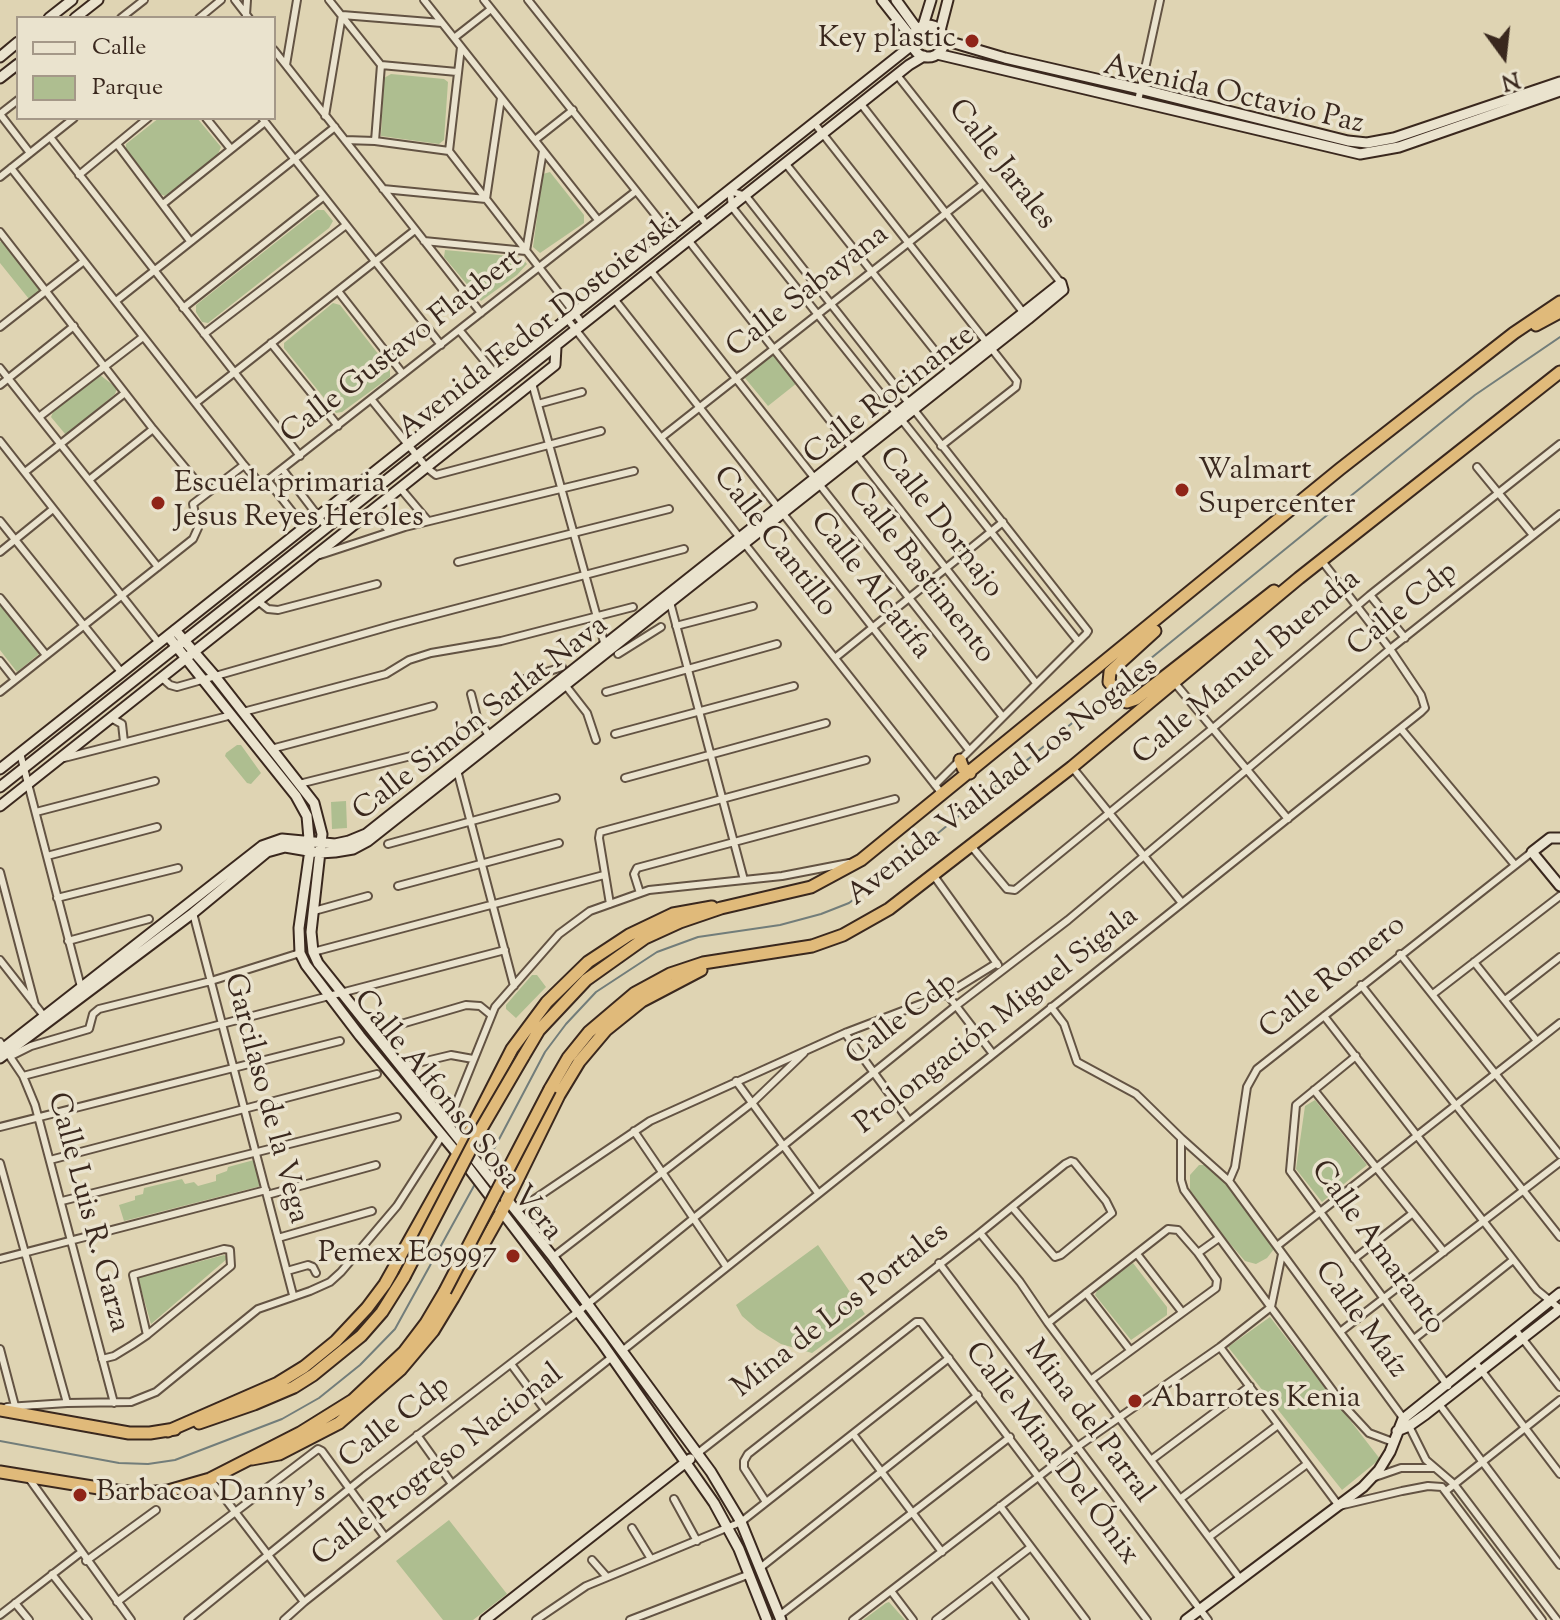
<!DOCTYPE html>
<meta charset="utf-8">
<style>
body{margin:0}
#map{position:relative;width:1560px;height:1620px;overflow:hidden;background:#dfd4b3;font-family:"Sorts Mill Goudy",serif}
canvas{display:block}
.legend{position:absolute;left:16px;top:16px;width:260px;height:104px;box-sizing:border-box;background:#eae3ce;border:2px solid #a49888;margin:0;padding:10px 14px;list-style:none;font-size:24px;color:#3a281e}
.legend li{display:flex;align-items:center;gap:16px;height:40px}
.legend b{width:40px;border:2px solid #a49888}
.north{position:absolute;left:1464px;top:16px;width:80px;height:80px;-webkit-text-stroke:6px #eae3ce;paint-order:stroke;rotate:165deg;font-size:22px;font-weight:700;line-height:32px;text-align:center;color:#3a281e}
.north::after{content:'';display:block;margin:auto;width:28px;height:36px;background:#3a281e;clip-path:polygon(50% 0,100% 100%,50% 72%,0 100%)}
</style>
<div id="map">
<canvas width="1560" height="1620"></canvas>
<ul class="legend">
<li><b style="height:10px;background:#eae3ce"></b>Calle</li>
<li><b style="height:22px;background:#aebe90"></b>Parque</li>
</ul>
<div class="north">N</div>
</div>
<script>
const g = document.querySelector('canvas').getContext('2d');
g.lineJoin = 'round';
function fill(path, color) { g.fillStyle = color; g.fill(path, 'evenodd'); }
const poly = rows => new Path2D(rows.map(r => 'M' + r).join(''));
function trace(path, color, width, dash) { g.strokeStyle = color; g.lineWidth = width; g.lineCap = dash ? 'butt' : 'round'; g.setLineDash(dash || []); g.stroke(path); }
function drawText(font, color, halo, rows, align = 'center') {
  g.font = font + ' "Sorts Mill Goudy",serif'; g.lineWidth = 7; g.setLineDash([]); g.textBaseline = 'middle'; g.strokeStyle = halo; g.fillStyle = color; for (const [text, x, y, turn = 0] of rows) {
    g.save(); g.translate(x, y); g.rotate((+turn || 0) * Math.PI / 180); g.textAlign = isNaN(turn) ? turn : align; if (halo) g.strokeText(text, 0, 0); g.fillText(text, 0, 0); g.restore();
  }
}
const green = poly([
 [391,74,444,79,448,82,444,140,439,144,381,136,384,78],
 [159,118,197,118,221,147,217,156,165,196,160,194,126,149,126,144],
 [550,172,584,215,584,223,540,253,533,247,543,174],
 [317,210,324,210,333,221,329,228,208,323,202,322,196,312,196,305],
 [3,240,42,289,29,299,0,263,0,242],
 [445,250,521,257,527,264,517,275,481,301,444,257],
 [333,303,340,305,390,369,390,377,342,412,336,413,284,348,284,343],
 [772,354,775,354,797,383,768,406,745,378,746,374],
 [100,375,117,388,115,394,66,435,51,417,53,412],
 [0,604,39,654,17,672,0,650],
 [237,745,241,745,261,773,251,784,247,783,225,756,226,753],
 [346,801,347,828,332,829,331,802],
 [532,975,537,975,546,987,516,1018,506,1009,506,1005],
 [1315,1100,1367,1165,1322,1202,1296,1169,1305,1106],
 [254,1160,261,1186,124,1221,119,1205,135,1200,135,1196,143,1194,144,1188,182,1179,185,1184,194,1182,198,1186,216,1181,216,1175,227,1171,228,1167],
 [1199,1165,1209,1165,1222,1175,1262,1229,1274,1249,1267,1258,1256,1264,1245,1261,1226,1239,1190,1190,1190,1175],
 [818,1245,865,1314,812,1353,781,1344,757,1329,742,1316,736,1305],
 [224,1255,228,1258,151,1324,138,1278],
 [1133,1263,1167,1307,1167,1315,1131,1340,1095,1295,1098,1289],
 [1270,1317,1380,1459,1342,1490,1228,1347],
 [449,1520,507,1594,473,1620,443,1620,396,1561],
 [889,1602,905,1620,863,1620,886,1603]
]);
const stream = poly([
 [1118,685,1475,395,1560,337],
 [486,1164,545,1052,566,1024,596,992,657,952,698,937,780,925,821,914,849,903,904,861,1110,692],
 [0,1441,119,1463,148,1464,175,1460,282,1419,319,1398,360,1365,395,1329,475,1184]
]);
const street = poly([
 [235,0,249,18],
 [329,0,381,65,375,141],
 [424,0,598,220],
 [484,0,673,237],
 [528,0,708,226],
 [246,15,247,0],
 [121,18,144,0],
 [199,18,221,0],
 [454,38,491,9],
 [461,47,449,151,583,324],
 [274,50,481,313],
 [286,65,297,0],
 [381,65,457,72],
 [897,75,1061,283],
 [18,100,0,114,30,153],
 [1138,101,1160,0],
 [861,104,1026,316],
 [325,116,342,15,442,23],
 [206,118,231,149],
 [262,118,441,345],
 [815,124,1017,381,1016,387,941,446],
 [50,137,300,456],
 [345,140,375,141,449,151],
 [535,140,573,110],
 [117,144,190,241],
 [786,164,951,371],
 [11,168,244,465,258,481,264,483,636,191],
 [79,175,148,118],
 [0,177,74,118],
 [383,189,486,199,501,98],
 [163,204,265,122],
 [0,232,153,429,206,493],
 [424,241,526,251,543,151],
 [689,241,1036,683],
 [651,271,1003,717],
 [338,291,403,374],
 [615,300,969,750],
 [116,301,335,127],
 [183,308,323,197],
 [568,320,943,795],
 [0,327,84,261],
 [460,331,497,376],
 [204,334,346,225],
 [271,343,338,426],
 [0,368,158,567],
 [532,383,605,646],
 [0,385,74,326],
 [371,399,427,468,436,475,601,431],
 [197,402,415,230],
 [538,404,582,392],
 [39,417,143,337],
 [662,437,983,184],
 [0,441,159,643],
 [1477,467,1533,535],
 [283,470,327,528],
 [25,472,125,393],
 [89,480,153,429],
 [268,481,305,528],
 [401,489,428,521],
 [373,511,389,531],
 [0,521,122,673],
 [0,552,53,509],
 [320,555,405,527,634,471],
 [458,562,669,509],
 [1370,595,1405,638],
 [0,598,46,655],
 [259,602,268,609,278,610,377,584],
 [670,602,744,880],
 [676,626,753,606],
 [618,654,661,627],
 [835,658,1003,522],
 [0,661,15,680],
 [162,678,170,685,177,687,394,625,684,549],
 [525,679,562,667],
 [1174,682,1288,819],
 [566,686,587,713,596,740],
 [0,692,193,539,198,528,193,504,244,465],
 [606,692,777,644],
 [471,694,477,717,490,737],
 [243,712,386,674,409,660,431,653,501,641,633,607],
 [111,718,122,724,124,742],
 [1401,729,1515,865],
 [615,734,794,686],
 [271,749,433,706],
 [20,753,81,987],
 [64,758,232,715],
 [1072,767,1182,903],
 [457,770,514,986],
 [625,778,826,723],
 [299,784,427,752],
 [935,785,1086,634,1088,631,746,196,730,191,732,207,1078,641],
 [36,812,155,781],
 [388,844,556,798],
 [972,847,1007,889,1015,890,1213,728,1370,595,1560,444],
 [47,856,157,827],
 [0,872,35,1005],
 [934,876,998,965],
 [398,886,559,843],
 [640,893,634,874,637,868,895,799],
 [57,898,178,868],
 [610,904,599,838,600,832,866,760],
 [314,911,368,896],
 [193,913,293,1295],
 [68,941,149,919],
 [313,952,604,875],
 [1400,954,1560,1155],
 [0,960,44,1016],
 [1474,962,1537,1041],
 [1361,985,1560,1237],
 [947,994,993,1054],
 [1433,994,1560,896],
 [1505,1000,1560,957],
 [1051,1007,1064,1024,1077,1062,1136,1094,1181,1138,1181,1180,1184,1190,1344,1406,1369,1433,1393,1442],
 [1324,1016,1537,1290,1560,1309],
 [374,1032,466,1005,480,1006,491,1015],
 [845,1033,909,1121],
 [0,1042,23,1076,35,1105,114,1403],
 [11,1056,31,1046,89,1029,93,1014,99,1009,211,981,300,953],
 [1356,1056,1296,1105,1290,1171,1448,1386],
 [401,1067,451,1055,473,1059],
 [23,1076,505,950],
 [736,1081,818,1193],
 [1314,1090,1444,1252],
 [447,1126,495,1007,559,934,590,911,649,890,782,876,849,863],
 [0,1127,340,1041],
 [634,1131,726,1266],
 [1181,1138,1229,1181,1409,1426,1426,1460,1454,1484,1557,1620],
 [50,1160,377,1074],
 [0,1163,67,1403],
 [1229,1181,1235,1167,1247,1087,1257,1069,1532,852],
 [267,1195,376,1165],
 [62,1201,397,1117],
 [517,1211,650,1121,845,1033,947,994,997,963],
 [980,1233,1012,1207,1065,1164,1071,1161,1074,1162,1106,1201,1112,1213,1061,1255,1055,1257,1012,1207],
 [278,1238,372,1211],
 [1277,1246,1560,1023],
 [1198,1253,1219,1238],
 [1137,1254,1182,1312],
 [553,1257,752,1103,804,1053],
 [0,1259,266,1190],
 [1354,1259,1413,1213],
 [939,1263,1208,1620],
 [287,1271,308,1265,313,1267,316,1273],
 [1086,1293,1130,1350],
 [1048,1323,1168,1229,1178,1230,1198,1253,1217,1280,1216,1288,1092,1379],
 [1515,1329,1560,1387],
 [1340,1332,1560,1162],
 [1414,1339,1513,1260],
 [1220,1347,1339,1506,1402,1491,1428,1486,1442,1487,1542,1620],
 [0,1349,15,1406],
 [622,1351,1421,712,1425,708,1421,695,1390,649,1322,561],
 [102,1359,114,1356,132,1345,147,1335,231,1266,230,1250,224,1249,133,1275,147,1335],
 [1475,1362,1560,1474],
 [511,1364,545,1410],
 [1439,1404,1560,1565],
 [7,1407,67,1403,131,1402,156,1392,258,1309,310,1291,330,1282,341,1272,397,1206,442,1136],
 [853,1434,942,1552],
 [417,1435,452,1484],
 [698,1453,980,1233,1020,1282,1048,1323,1241,1580],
 [1151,1460,1250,1386],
 [28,1477,131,1620],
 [1375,1477,1401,1468,1433,1468],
 [210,1479,304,1602],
 [1446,1491,1560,1400],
 [674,1499,697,1541],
 [1180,1499,1278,1425],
 [766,1502,744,1468,744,1461,748,1454,916,1322,921,1322,1147,1620],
 [1000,1506,1086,1620],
 [632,1528,651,1559],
 [1209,1537,1307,1464],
 [592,1560,607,1577],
 [86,1561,156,1510],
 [760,1568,978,1395],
 [52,1574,88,1620],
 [993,1577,1025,1620],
 [891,1591,913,1620],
 [117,1602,318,1449,322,1451,385,1537],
 [15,1603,29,1620],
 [0,1615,80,1553],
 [779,1616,1010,1437],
 [188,1620,365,1476,579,1311,957,1005,1068,920,1390,649,1560,514],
 [284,1620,304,1602,612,1357],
 [536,1620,586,1586,741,1522,949,1358],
 [630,1620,750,1574],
 [853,1620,1077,1447,1220,1347,1271,1307,1282,1254],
 [936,1620,1031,1547]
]);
const secondary = poly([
 [882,0,912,38],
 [896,0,917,29],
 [49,18,72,0],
 [75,18,98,0],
 '912 41a16 16 0 1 1 32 0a16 16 0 1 1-32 0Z',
 [923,26,931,0],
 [940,31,948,0],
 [944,40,1005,58,1140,89,1348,141,1367,143,1394,138,1560,82],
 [937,54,1360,154,1399,147,1560,91],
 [0,57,18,42],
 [0,78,18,64],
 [175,630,214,675,314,803,322,834,311,932,313,952,318,963,553,1257,711,1472,741,1522,781,1620],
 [168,636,296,796,307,816,310,850,299,928,300,953,306,965,360,1036,461,1158,602,1343,714,1503,739,1549,767,1620],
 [0,769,912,45],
 [0,787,909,65,924,56],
 [0,806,555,365,556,347],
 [1560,838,1550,838,1532,852,1560,886],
 [0,1051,262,846,282,839,335,844,349,841,366,834,1061,283,1063,290,1028,319,368,841,353,849,335,852,320,853,285,847,267,852,193,913,0,1058],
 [1397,1431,1409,1426,1426,1414,1560,1309],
 [485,1620,690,1459],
 [1186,1620,1363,1487,1379,1470,1390,1452,1403,1419,1560,1293]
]);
const highway = poly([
 [1536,325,1560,312],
 [1155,631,1110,672,1109,682,1127,702,1136,699,1274,591],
 [960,760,963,768,970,773],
 [523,1057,539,1030,586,980,645,938,680,922,721,908,811,887,861,860,1340,469,1514,333,1560,302],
 [550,1089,568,1058,589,1032,635,993,670,974,703,963,812,946,843,935,889,909,1072,767,1299,578,1560,372],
 [0,1410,129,1433,150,1433,175,1429],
 [199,1423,254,1404,294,1387,313,1375,361,1336,382,1312,404,1277],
 [168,1431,278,1383,304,1367,336,1341,367,1308,385,1284,463,1145,512,1049,547,1002,588,962,629,935,673,914,712,907],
 [252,1459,279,1454,339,1423,401,1369,433,1331,453,1298,502,1211,559,1095,579,1062,606,1030,642,1001,701,970],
 [0,1472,117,1491,143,1493,168,1491,210,1479,300,1433,353,1400,404,1352,426,1323,445,1291]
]);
const highwayBridge = poly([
 [404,1277,481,1129,523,1057],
 [445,1291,550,1089]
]);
const markers = [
 [972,41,8,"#8f2418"],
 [1182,490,8,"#8f2418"],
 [158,503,8,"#8f2418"],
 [513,1256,8,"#8f2418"],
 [1135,1401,8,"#8f2418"],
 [80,1495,8,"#8f2418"]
];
const poiNames = [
 ["Key plastic",956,41,"right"],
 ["Walmart",1198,473],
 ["Supercenter",1198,507],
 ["Escuela primaria",174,486],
 ["Jesus Reyes Heroles",174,520],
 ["Pemex E05997",497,1256,"right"],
 ["Abarrotes Kenia",1151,1401],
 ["Barbacoa Danny's",96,1495]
];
const streetNames = [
 ["Avenida Octavio Paz",1233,97,13],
 ["Calle Jarales",1000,166,52],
 ["Calle Sabayana",809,293,-38],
 ["Avenida Fedor Dostoievski",541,328,-38],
 ["Calle Gustavo Flaubert",403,348,-38],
 ["Calle Rocinante",891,397,-38],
 ["Calle Dornajo",939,524,52],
 ["Calle Cantillo",773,543,52],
 ["Calle Bastimento",919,574,52],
 ["Calle Alcatifa",869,587,52],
 ["Calle Cdp",1404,611,-39],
 ["Calle Manuel Buendía",1248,669,-40],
 ["Calle Simón Sarlat Nava",482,720,-38],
 ["Avenida Vialidad Los Nogales",1004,783,-38],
 ["Calle Romero",1334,979,-39],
 ["Calle Cdp",903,1021,-38],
 ["Prolongación Miguel Sigala",998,1022,-38],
 ["Garcilaso de la Vega",264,1099,75],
 ["Calle Alfonso Sosa Vera",456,1117,51],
 ["Calle Luis R. Garza",86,1213,75],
 ["Calle Amaranto",1376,1249,54],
 ["Mina de Los Portales",842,1312,-38],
 ["Calle Maíz",1359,1321,54],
 ["Mina del Parral",1087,1423,53],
 ["Calle Cdp",396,1424,-38],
 ["Calle Mina Del Ónix",1050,1455,53],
 ["Calle Progreso Nacional",439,1467,-38]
];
fill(green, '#aebe90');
trace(stream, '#727d7a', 2);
trace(street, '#635343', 10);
trace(secondary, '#3a281e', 13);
trace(highway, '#3a281e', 15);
trace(street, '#eae3ce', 6);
trace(secondary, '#eae3ce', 9);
trace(highway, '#e0ba7a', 11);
trace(highwayBridge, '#3a281e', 15, []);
trace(highwayBridge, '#e0ba7a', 11);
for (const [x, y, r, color] of markers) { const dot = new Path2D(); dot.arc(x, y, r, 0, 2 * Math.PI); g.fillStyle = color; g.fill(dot); trace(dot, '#eae3ce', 3); }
drawText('30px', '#3a281e', '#eae3ce', poiNames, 'left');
drawText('30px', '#3a281e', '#eae3ce', streetNames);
</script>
